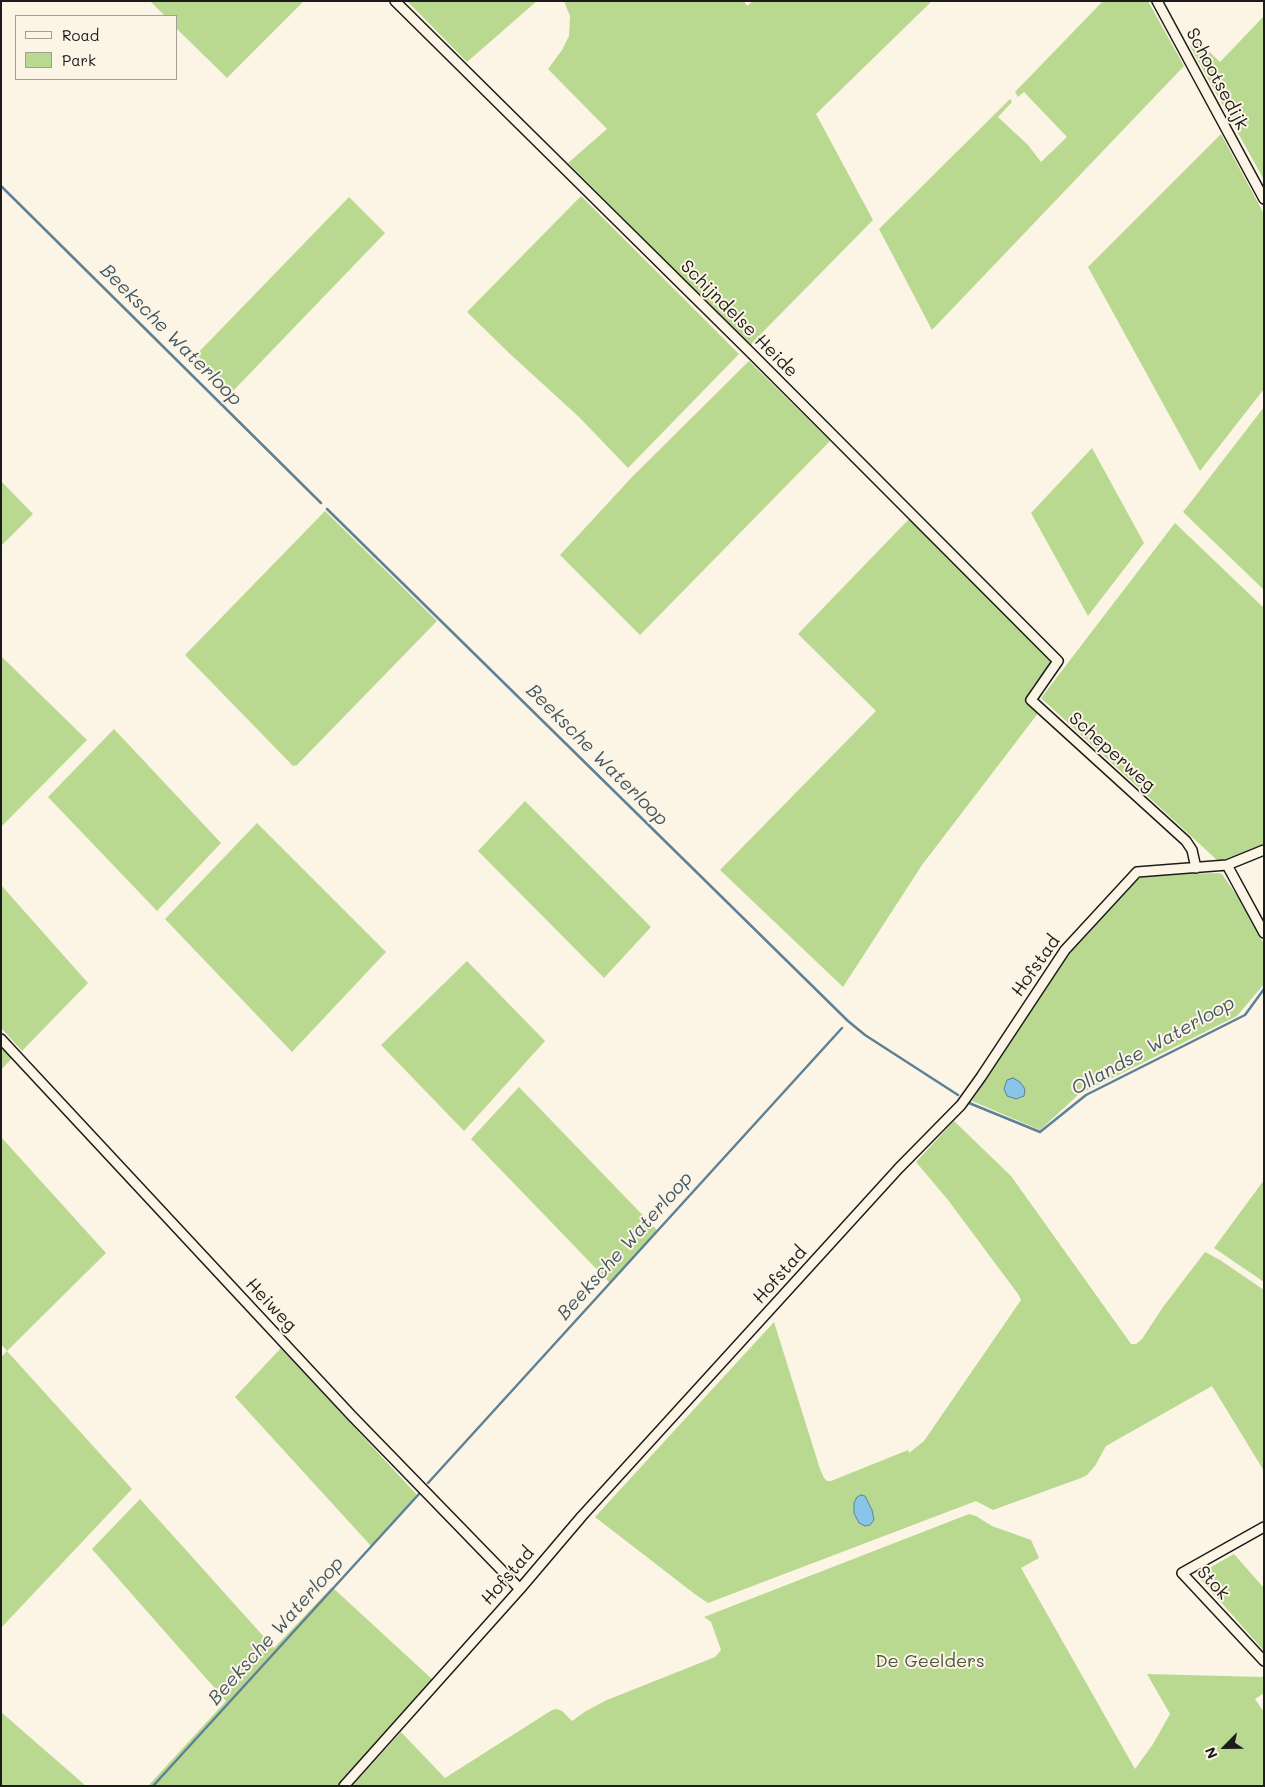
<!DOCTYPE html>
<style>
body{margin:0}
#map{position:relative;width:1265px;height:1787px;overflow:hidden;background:#fcf5e5;font-family:Mali,sans-serif}
canvas{display:block}
.frame{position:absolute;inset:0;border:2px solid #1c1c1c;pointer-events:none}
.legend{position:absolute;left:15px;top:15px;width:162px;height:65px;box-sizing:border-box;background:#fcf5e5;border:1px solid #a29e95;margin:0;padding:6px 9px;list-style:none;font-size:15px;color:#1c1c1c}
.legend li{display:flex;align-items:center;gap:10px;height:25px}
.legend b{width:25px;border:1px solid #a29e95}
.north{position:absolute;left:1200px;top:1722px;width:50px;height:50px;-webkit-text-stroke:4px #fcf5e5;paint-order:stroke;rotate:247deg;font-size:14px;font-weight:700;line-height:20px;text-align:center;color:#1c1c1c}
.north::after{content:'';display:block;margin:auto;width:18px;height:22px;background:#1c1c1c;clip-path:polygon(50% 0,100% 100%,50% 72%,0 100%)}
</style>
<div id="map">
<canvas width="1265" height="1787"></canvas>
<div class="frame"></div>
<ul class="legend">
<li><b style="height:6px;background:#fcf5e5"></b>Road</li>
<li><b style="height:14px;background:#b9d991"></b>Park</li>
</ul>
<div class="north">N</div>
</div>
<script>
const g = document.querySelector('canvas').getContext('2d');
g.lineJoin = 'round';
function fill(path, color) { g.fillStyle = color; g.fill(path, 'evenodd'); }
const poly = rows => new Path2D(rows.map(r => 'M' + r).join(''));
function trace(path, color, width, dash) { g.strokeStyle = color; g.lineWidth = width; g.lineCap = dash ? 'butt' : 'round'; g.setLineDash(dash || []); g.stroke(path); }
function drawText(font, color, halo, rows, align = 'center') {
  g.font = font + ' Mali,sans-serif'; g.lineWidth = 4; g.setLineDash([]); g.textBaseline = 'middle'; g.strokeStyle = halo; g.fillStyle = color; for (const [text, x, y, turn = 0] of rows) {
    g.save(); g.translate(x, y); g.rotate((+turn || 0) * Math.PI / 180); g.textAlign = isNaN(turn) ? turn : align; if (halo) g.strokeText(text, 0, 0); g.fillText(text, 0, 0); g.restore();
  }
}
const green = poly([
 [150,1,304,1,227,78,176,28,176,16,165,16],
 [407,1,537,1,467,62],
 [564,1,744,1,747,6,753,1,932,1,816,114,873,220,752,343,751,346,568,163,607,129,548,69,562,50,569,36,570,16],
 [1103,1,1148,1,1184,66,932,330,879,229,1010,99,1012,102,998,117,1028,145,1041,162,1067,137,1024,92,1018,97,1015,92],
 [1264,16,1264,180,1190,46,1197,40,1220,62],
 [1221,134,1264,214,1264,389,1200,471,1088,267],
 [581,196,739,354,628,468,579,417,509,353,467,312],
 [349,197,385,233,233,391,199,357,195,356],
 [749,361,830,441,640,635,560,555,632,477],
 [1264,407,1264,590,1183,512],
 [1092,448,1144,543,1088,616,1031,513],
 [1,481,33,514,1,546],
 [325,511,437,621,297,765,293,766,185,655],
 [909,519,1053,661,1032,687,1028,696,1028,699,1039,712,922,865,843,987,720,870,876,711,798,634],
 [1175,523,1264,608,1264,844,1220,861,1217,860,1041,698],
 [1,656,87,740,1,827],
 [114,729,221,843,157,911,48,797],
 [525,801,651,927,604,978,478,851],
 [257,823,386,952,292,1052,165,919],
 [1218,873,1222,874,1242,903,1255,924,1264,945,1264,984,1237,1016,1078,1095,1040,1130,972,1101,1067,953,1140,875],
 [1,885,88,983,22,1051,1,1028],
 [467,961,545,1041,464,1131,381,1045],
 [1,1046,12,1058,1,1070],
 [519,1087,658,1231,610,1283,471,1139],
 [954,1121,1011,1176,1131,1344,1136,1344,1142,1339,1163,1307,1205,1252,1220,1260,1264,1290,1264,1471,1212,1386,1106,1446,1095,1466,1087,1475,1081,1478,993,1510,976,1501,708,1603,696,1595,595,1517,774,1322,820,1469,824,1478,827,1481,831,1481,908,1450,909,1453,924,1441,1021,1300,1018,1294,948,1200,916,1162],
 [1,1137,106,1253,7,1351,132,1489,1,1628,1,1357,7,1351,1,1344],
 [1264,1180,1264,1282,1214,1248],
 [281,1348,417,1495,371,1546,235,1397],
 [140,1499,274,1648,332,1587,433,1680,338,1786,148,1786,226,1701,92,1549],
 [969,1514,976,1516,992,1526,1031,1540,1039,1558,1021,1568,1135,1769,1153,1744,1170,1714,1147,1674,1264,1677,1264,1693,1255,1699,1264,1712,1264,1786,352,1786,401,1732,445,1778,552,1710,557,1709,562,1711,572,1721,586,1711,607,1700,715,1657,721,1650,711,1622,704,1617],
 [1234,1554,1264,1588,1264,1651,1197,1575],
 [1,1712,86,1786,1,1786]
]);
const water = poly([
 [1013,1078,1020,1082,1025,1089,1024,1096,1016,1099,1007,1096,1004,1089,1007,1080,1013,1078],
 [861,1495,865,1496,872,1510,874,1520,870,1525,865,1526,859,1523,854,1513,854,1503,857,1497,861,1495]
]);
const stream = poly([
 [1,186,321,503],
 [327,509,848,1021,865,1035,958,1095],
 [969,1103,1040,1132,1086,1095,1245,1015,1264,989],
 [428,1483,842,1028],
 [153,1786,419,1494]
]);
const minor = poly([
 [395,1,750,352,1058,661,1031,700,1186,841,1192,850,1196,868],
 [1157,1,1264,199],
 [1227,865,1264,933],
 [1,1039,352,1416,520,1589],
 [1264,1527,1182,1573,1264,1661],
 [344,1786,520,1589,582,1516,899,1168,961,1105,981,1077,1065,950,1137,872,1227,865,1264,850]
]);
const streetNames = [
 ["Schootsedijk",1217,79,62],
 ["Schijndelse Heide",739,319,45],
 ["Scheperweg",1112,752,42],
 ["Hofstad",1036,966,-55],
 ["Hofstad",780,1275,-48],
 ["Heiweg",271,1305,47],
 ["Hofstad",508,1576,-49],
 ["Stok",1213,1583,47]
];
const parkNames = [
 ["De Geelders",930,1661]
];
const waterNames = [
 ["Beeksche Waterloop",171,335,45],
 ["Beeksche Waterloop",597,755,45],
 ["Ollandse Waterloop",1153,1046,-29],
 ["Beeksche Waterloop",625,1246,-48],
 ["Beeksche Waterloop",276,1631,-48]
];
fill(green, '#b9d991');
fill(water, '#89c4e9');
trace(water, '#5d8197', 1);
trace(stream, '#5d8197', 2.5);
trace(minor, '#1c1c1c', 12);
trace(minor, '#fcf5e5', 9);
drawText('18px', '#1c1c1c', '#fcf5e5', streetNames);
drawText('18px', '#4b553f', '#fcf5e5', parkNames);
drawText('italic 19px', '#425764', '#fcf5e5', waterNames);
</script>
